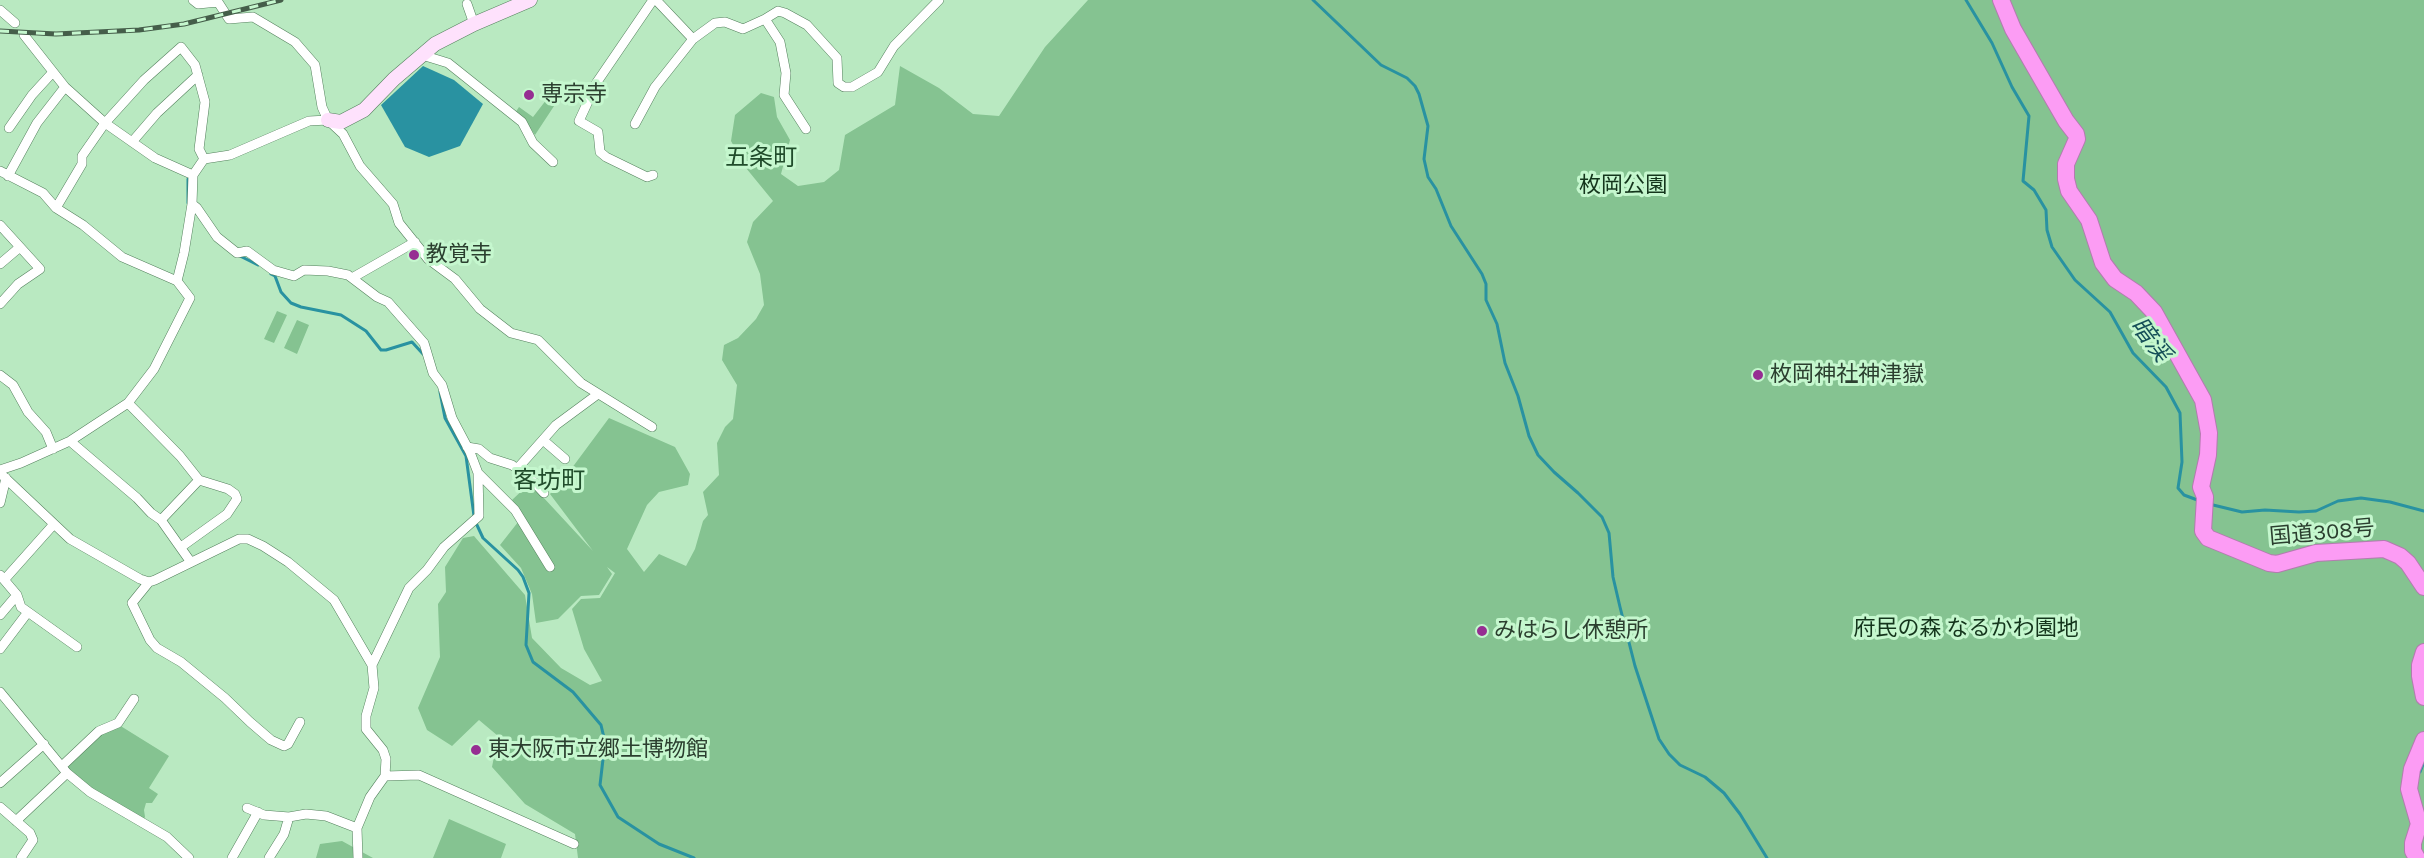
<!DOCTYPE html>
<meta charset="utf-8">
<style>
body{margin:0}
canvas{display:block;background:#b9e9c1}
</style>
<canvas width="2424" height="858"></canvas>
<script>
const g = document.querySelector('canvas').getContext('2d');
g.lineJoin = 'round';
function fill(path, color) { g.fillStyle = color; g.fill(path, 'evenodd'); }
const poly = rows => new Path2D(rows.map(r => 'M' + r).join(''));
function trace(path, color, width, dash) { g.strokeStyle = color; g.lineWidth = width; g.lineCap = dash ? 'butt' : 'round'; g.setLineDash(dash || []); g.stroke(path); }
function drawText(font, color, halo, rows, align = 'center') {
  g.font = font + ' Karla,"Noto Sans JP",sans-serif'; g.lineWidth = 6; g.setLineDash([]); g.textBaseline = 'middle'; g.strokeStyle = halo; g.fillStyle = color; for (const [text, x, y, turn = 0] of rows) {
    g.save(); g.translate(x, y); g.rotate((+turn || 0) * Math.PI / 180); g.textAlign = isNaN(turn) ? turn : align; if (halo) g.strokeText(text, 0, 0); g.fillText(text, 0, 0); g.restore();
  }
}
const green = poly([
 [1088,0,2424,0,2424,858,578,858,575,834,525,804,492,767,498,736,479,720,452,746,427,730,418,708,440,657,438,604,446,592,445,567,463,538,474,536,525,595,532,638,561,668,590,685,602,681,584,649,572,609,581,599,600,598,615,573,607,567,612,574,599,595,581,596,558,619,536,623,532,594,521,568,500,545,522,517,512,500,530,483,593,551,550,494,563,480,609,418,675,447,690,474,688,485,659,492,647,505,627,549,644,572,659,554,686,566,695,549,703,521,708,515,703,492,719,475,717,443,725,427,733,419,737,385,722,360,724,345,738,338,756,319,764,305,760,274,747,242,753,222,773,201,746,168,731,141,735,115,761,93,774,97,777,117,790,140,781,174,798,186,824,182,839,170,845,135,895,105,900,66,939,88,973,114,999,116,1045,47],
 [550,95,558,100,535,135,527,123,515,113,519,107,533,117],
 [277,311,287,315,274,343,264,339],
 [297,320,309,325,297,354,284,348],
 [119,725,169,756,149,788,158,794,152,803,146,803,144,810,145,817,143,821,91,789,64,767,101,732],
 [449,819,506,844,501,858,433,858],
 [342,841,373,858,316,858,320,844]
]);
const water = poly([
 [423,66,454,80,483,104,460,146,429,157,405,147,381,105]
]);
const stream = poly([
 [1313,0,1381,65,1407,78,1415,86,1419,94,1428,126,1424,159,1428,177,1436,189,1451,226,1482,274,1486,284,1486,300,1497,324,1505,363,1518,396,1529,436,1538,455,1554,472,1578,493,1602,517,1609,533,1613,577,1620,607,1635,666,1659,739,1669,754,1680,765,1705,777,1724,793,1740,814,1767,858],
 [1966,0,1992,43,2012,87,2029,116,2023,181,2034,190,2046,210,2047,230,2052,247,2075,280,2110,312,2133,353,2166,387,2180,413,2182,462,2178,488,2184,495,2200,501],
 [188,179,188,203],
 [240,256,258,265],
 [271,274,275,276,281,292,291,303,301,307,341,315,366,331,381,350,386,350,412,342,423,354],
 [440,392,445,418,466,456,474,516],
 [2209,504,2242,512,2265,510,2299,512,2316,511,2338,501,2361,498,2390,502,2424,511],
 [476,523,483,538,518,570,523,577,529,593,526,645,533,662,573,692,601,725,605,742,600,785,618,817,659,844,694,858],
 [2420,772,2424,762]
]);
const street = poly([
 [193,0,198,4,218,2,229,19,253,17,295,42,315,65,322,107,328,120,343,134,360,166,393,204,399,223,428,259,455,279,480,309,511,333,538,340,581,383,652,427],
 [656,0,693,39,715,23,725,22,743,29,765,19,780,42,786,73,784,95,806,129],
 [467,4,474,24],
 [0,10,15,23],
 [765,19,778,11,785,13,807,25,837,58,838,83,844,87,852,87,878,72,894,46,939,0],
 [24,35,65,87,105,123,155,158,193,175],
 [422,55,448,63,522,122,533,143,553,162],
 [635,124,655,87,693,39],
 [9,128,32,95,53,72],
 [132,142,157,113,198,75],
 [0,171,43,193,56,208,83,225,122,257,177,281,190,298,154,369,128,403,70,441,21,463,0,470],
 [653,175,647,177,606,157,600,152,598,132,579,121,597,82,653,0],
 [8,176,37,123,65,87],
 [192,204,197,208,217,237,237,253,247,251,273,270,294,276,304,270,328,271,348,275,377,297,388,302,424,343,433,373,442,385,452,418,470,452,478,473,515,510,550,567],
 [56,208,82,164,82,156,105,123,144,80,181,47,195,65,205,102,199,149,204,159],
 [0,225,40,269,18,284,0,304],
 [0,264,20,247],
 [352,278,415,242],
 [177,281,184,253,192,204,193,175,204,159,230,155,309,121,328,120],
 [0,375,13,385,28,412,46,432,53,449],
 [128,403,180,456,199,480],
 [543,440,565,459],
 [70,441,137,498,151,513,161,520,190,561],
 [467,447,479,449,490,458,512,465,531,479,544,493],
 [517,469,556,425,598,394],
 [0,473,70,539,140,579,149,582,155,580,239,539,248,539,263,546,288,562,334,600,372,665,374,688,366,716,366,729,383,750,386,759,385,776,370,797,357,828,358,858],
 [0,503,6,478],
 [161,520,199,480,228,489,235,494,237,499,227,514,181,547],
 [0,575,17,595,21,607,77,647],
 [5,579,54,524],
 [149,582,132,603,150,640,157,648,181,662,225,698,250,722,271,740,284,746,288,744,300,722],
 [0,615,17,595],
 [0,649,28,612],
 [372,665,409,588,427,570,444,547,479,516,478,473],
 [0,692,67,773,90,792,167,837,189,858],
 [62,766,99,731,118,723,134,699],
 [385,776,419,775,574,844],
 [0,783,44,744],
 [0,807,30,833,33,840,21,858],
 [247,808,264,815,289,817,306,814,326,816,357,828],
 [16,821,67,773],
 [232,858,258,812],
 [269,858,284,834,289,817]
]);
const secondary = poly([
 [328,120,341,122,364,110,394,79,435,44,474,24,530,0]
]);
const highway = poly([
 [2001,0,2013,29,2036,69,2066,121,2076,134,2077,139,2066,164,2066,179,2069,191,2089,220,2103,263,2115,279,2136,293,2154,312,2203,400,2209,433,2208,455,2201,487,2205,497,2203,531,2208,538,2269,563,2277,564,2316,553,2384,549,2400,556,2408,563,2424,587],
 [2424,652,2420,665,2420,676,2424,697],
 [2417,858,2413,851,2413,843,2419,824,2409,789,2412,769,2424,740]
]);
const rail = poly([
 [0,31,56,34,139,30,184,24,281,0]
]);
const markers = [
 [529,95,6,"#962e92"],
 [414,255,6,"#962e92"],
 [1758,375,6,"#962e92"],
 [1482,631,6,"#962e92"],
 [476,750,6,"#962e92"]
];
const poiNames = [
 ["専宗寺",541,95],
 ["教覚寺",426,255],
 ["枚岡神社神津嶽",1770,375],
 ["みはらし休憩所",1494,631],
 ["東大阪市立郷土博物館",488,750]
];
const parkNames = [
 ["枚岡公園",1623,186],
 ["府民の森 なるかわ園地",1966,629]
];
const streetNames = [
 ["国道308号",2322,533,-5]
];
const neighbourhoodNames = [
 ["五条町",761,158],
 ["客坊町",549,481]
];
const waterNames = [
 ["暗渓",2150,340,53]
];
fill(green, '#85c391');
fill(water, '#2992a1');
trace(stream, '#2992a1', 3);
trace(street, '#54815d', 10);
trace(secondary, '#54815d', 15);
trace(highway, '#b37baf', 18);
trace(street, '#fff', 9);
trace(secondary, '#fee1fc', 14);
trace(highway, '#fc9cf4', 16);
trace(rail, '#455e4a', 5);
trace(rail, '#c5f7ce', 3, [9]);
for (const [x, y, r, color] of markers) { const dot = new Path2D(); dot.arc(x, y, r, 0, 2 * Math.PI); g.fillStyle = color; g.fill(dot); trace(dot, '#c5f7ce', 2); }
drawText('22px', '#2b3f2f', '#c5f7ce', poiNames, 'left');
drawText('22px', '#14351c', '#c5f7ce', parkNames);
drawText('22px', '#2b3f2f', '#c5f7ce', streetNames);
drawText('24px', '#204c2b', '#c5f7ce', neighbourhoodNames);
drawText('italic 24px', '#164f58', '#c5f7ce', waterNames);
</script>
